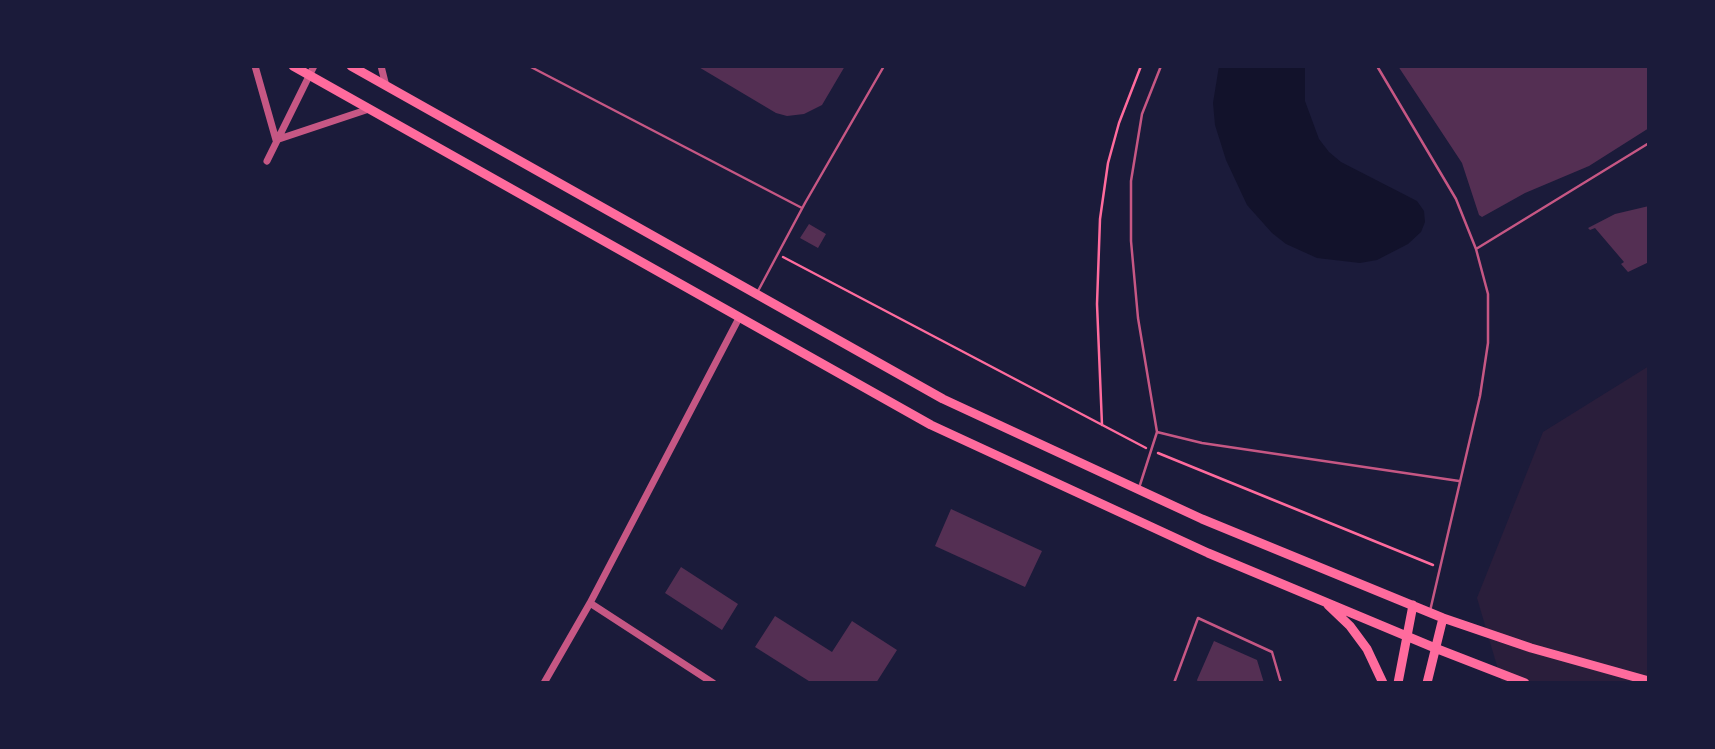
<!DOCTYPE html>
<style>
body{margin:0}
#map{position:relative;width:1715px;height:749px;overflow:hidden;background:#1b1b3a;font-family:Figtree,sans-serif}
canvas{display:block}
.frame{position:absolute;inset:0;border:68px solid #1b1b3a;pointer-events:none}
</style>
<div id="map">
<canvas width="1715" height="749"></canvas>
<div class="frame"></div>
</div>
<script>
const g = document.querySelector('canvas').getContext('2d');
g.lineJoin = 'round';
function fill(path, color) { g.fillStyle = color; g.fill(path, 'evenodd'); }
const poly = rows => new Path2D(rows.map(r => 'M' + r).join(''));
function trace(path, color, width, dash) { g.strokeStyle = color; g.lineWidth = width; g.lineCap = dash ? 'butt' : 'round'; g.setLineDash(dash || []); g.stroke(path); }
const green = poly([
 [1649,366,1649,683,1502,683,1477,598,1543,432]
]);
const water = poly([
 [1219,66,1305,66,1305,101,1319,139,1329,152,1341,162,1417,201,1424,211,1425,222,1421,232,1408,244,1377,260,1360,263,1317,258,1286,244,1272,233,1247,205,1226,160,1215,125,1213,103]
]);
const building = poly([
 [697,66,845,66,822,105,804,114,787,116,776,113],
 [1398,66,1649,66,1649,128,1589,166,1525,193,1482,217,1479,215,1462,163],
 [1649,206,1649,262,1628,272,1621,264,1624,262,1595,228,1590,230,1588,228,1615,214],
 [809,224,826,234,818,248,800,238],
 [951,509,1042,551,1025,587,935,546],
 [681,567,738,604,722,630,665,593],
 [775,616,832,652,852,621,897,650,876,683,812,683,755,647],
 [1214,641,1257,660,1264,683,1198,683,1197,680]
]);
const path = poly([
 [783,257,1146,448],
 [1102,425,1097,304,1100,219,1108,163,1119,123,1141,66],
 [1158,453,1433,565]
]);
const service = poly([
 [529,66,802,208],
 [1377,66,1456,199,1476,249,1488,294,1488,343,1480,396,1430,611],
 [1476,249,1649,143],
 [758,291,805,203,884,66],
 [1157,432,1202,443,1459,481],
 [1139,488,1157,432,1138,318,1131,241,1131,181,1142,114,1161,66],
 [1174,683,1198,618,1272,652,1281,683]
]);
const tertiary = poly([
 [255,66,276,140,369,109],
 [381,66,386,86],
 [267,161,314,66],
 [590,603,713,683],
 [544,683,590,603,739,318]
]);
const primary = poly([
 [293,66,931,425,1208,553,1435,648,1525,683],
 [351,66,943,399,1202,519,1443,618,1531,648,1649,681],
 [1328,605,1350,626,1367,649,1383,683],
 [1398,683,1413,605],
 [1427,683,1443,618]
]);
fill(green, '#2a1e3b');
fill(water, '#12122b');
fill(building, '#542f53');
trace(path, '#ff6b9d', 2.5);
trace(service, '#c65784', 2.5);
trace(tertiary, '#c65784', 7);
trace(primary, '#ff6b9d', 9);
</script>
